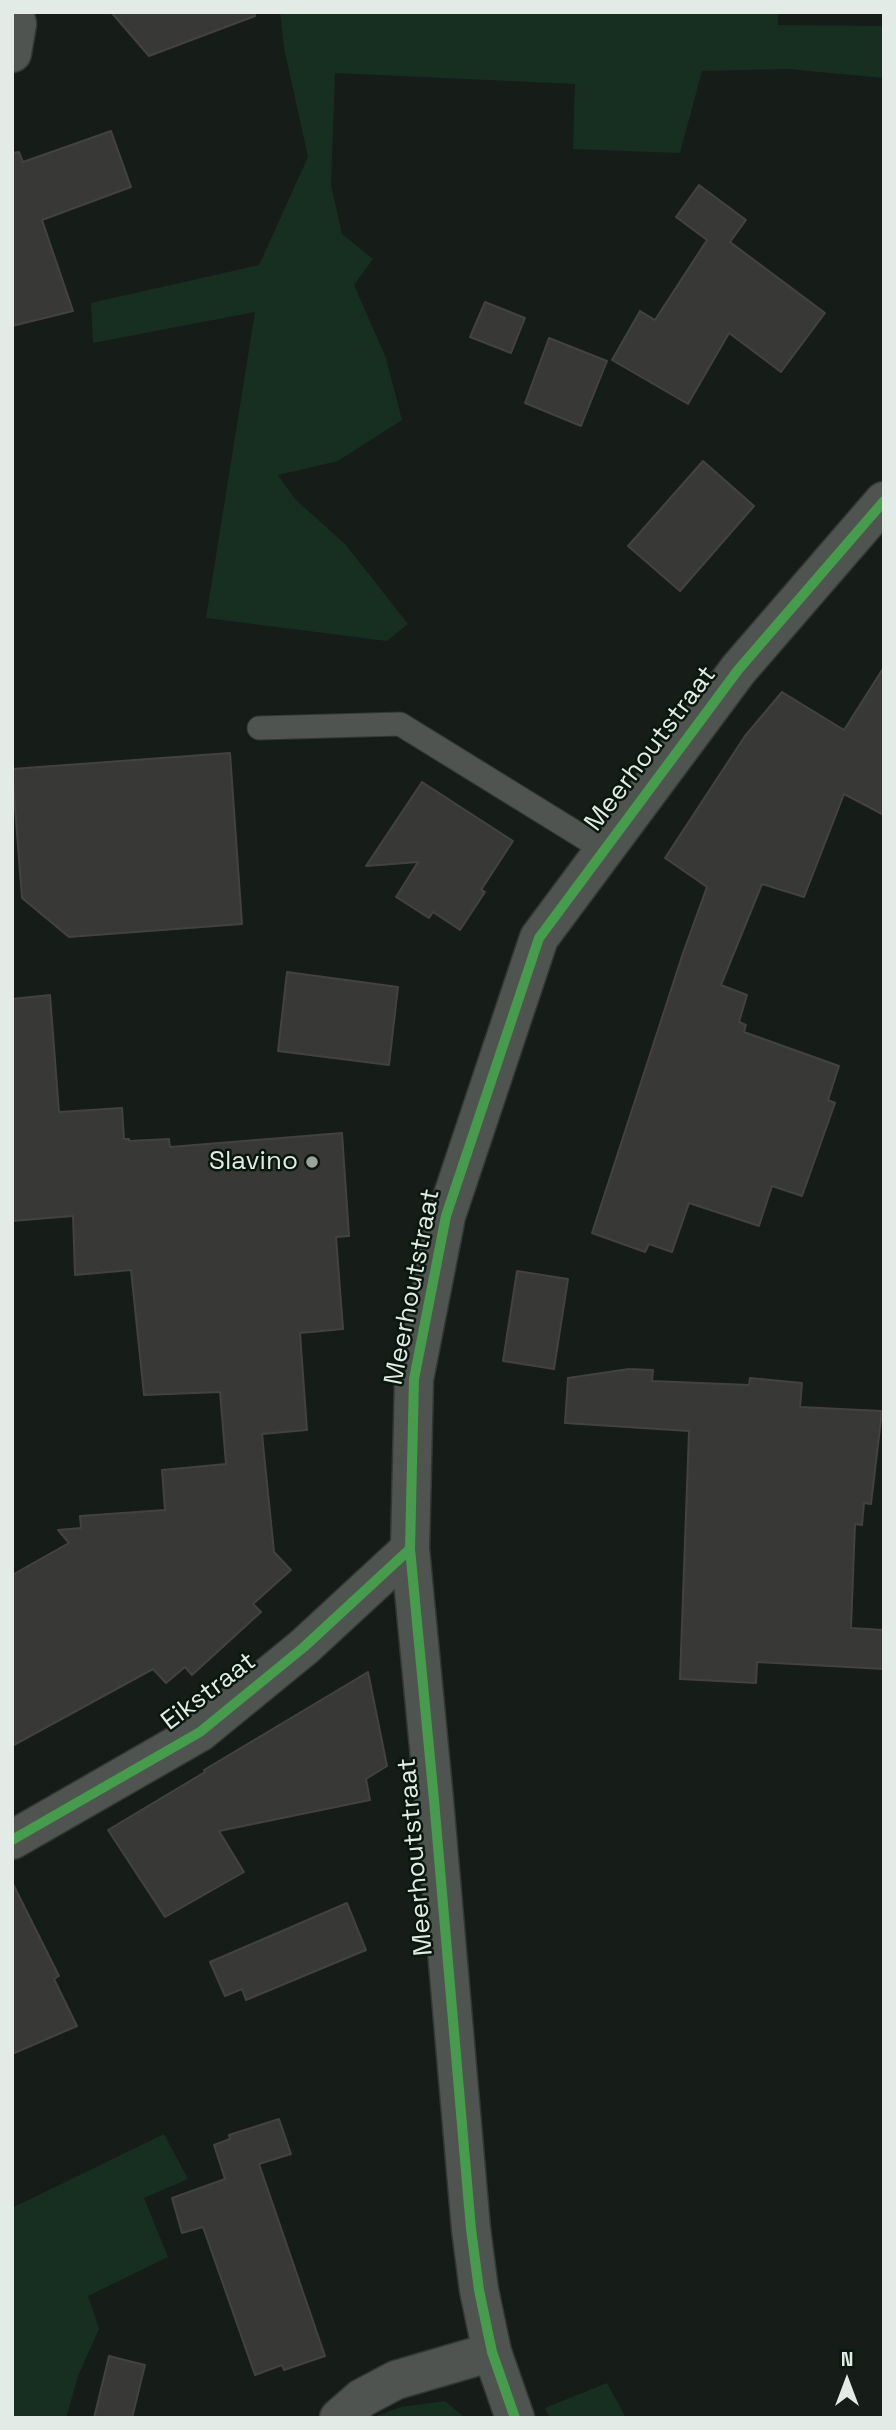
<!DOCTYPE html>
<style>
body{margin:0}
#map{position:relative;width:896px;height:2430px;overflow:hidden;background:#161c18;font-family:"Space Grotesk",sans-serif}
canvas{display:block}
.frame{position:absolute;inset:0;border:14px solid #e2ebe5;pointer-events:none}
.north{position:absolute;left:812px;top:2346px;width:70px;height:70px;-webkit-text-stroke:5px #09170e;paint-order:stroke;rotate:0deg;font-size:19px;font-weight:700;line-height:28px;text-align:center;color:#e2ebe5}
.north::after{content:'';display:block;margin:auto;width:24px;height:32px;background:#e2ebe5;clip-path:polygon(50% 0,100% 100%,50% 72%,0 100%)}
</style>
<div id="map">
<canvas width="896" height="2430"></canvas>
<div class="frame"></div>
<div class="north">N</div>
</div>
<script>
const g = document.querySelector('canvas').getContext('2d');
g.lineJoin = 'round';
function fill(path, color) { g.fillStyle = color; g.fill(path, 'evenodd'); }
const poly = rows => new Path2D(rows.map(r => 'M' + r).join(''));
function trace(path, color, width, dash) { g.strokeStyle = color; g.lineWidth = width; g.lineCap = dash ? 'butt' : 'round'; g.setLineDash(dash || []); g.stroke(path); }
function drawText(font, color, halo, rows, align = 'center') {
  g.font = font + ' "Space Grotesk",sans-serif'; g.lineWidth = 5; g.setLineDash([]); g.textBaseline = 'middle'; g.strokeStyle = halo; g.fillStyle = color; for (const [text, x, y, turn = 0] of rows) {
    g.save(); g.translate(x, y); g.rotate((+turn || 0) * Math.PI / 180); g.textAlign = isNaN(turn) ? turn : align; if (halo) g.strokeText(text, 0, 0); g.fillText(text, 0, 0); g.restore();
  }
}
const green = poly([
 [280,12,778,12,778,25,884,26,884,78,788,69,702,71,680,153,573,149,575,84,335,73,331,185,342,234,373,259,354,285,386,358,402,420,338,461,278,475,295,499,346,545,408,624,387,641,206,618,255,312,93,343,91,303,259,265,308,157,284,48],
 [164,2134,188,2179,144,2198,168,2257,88,2296,99,2329,78,2376,66,2418,12,2418,12,2208],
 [607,2383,626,2418,550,2418,545,2408],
 [445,2401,465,2418,371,2418,401,2407]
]);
const building = poly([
 [111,12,254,12,255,16,149,56,111,12],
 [111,131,131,187,42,220,73,311,12,326,12,153,19,152,23,162,111,131],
 [699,185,746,220,730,242,825,313,781,372,729,333,688,404,612,360,640,311,655,320,707,240,676,217,699,185],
 [485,302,525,318,511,353,470,337,485,302],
 [549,338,607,361,581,426,525,403,549,338],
 [703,461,754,506,680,591,628,546,703,461],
 [884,667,884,815,844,794,804,897,762,884,721,985,747,995,739,1022,746,1025,744,1032,839,1066,828,1100,835,1103,802,1196,772,1186,759,1226,689,1203,672,1252,649,1244,645,1252,592,1233,683,953,707,887,665,858,745,736,782,692,844,730,884,667],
 [230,753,242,924,69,937,22,898,12,769,230,753],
 [422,782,513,841,481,890,485,892,460,930,433,912,429,918,396,897,418,862,366,866,422,782],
 [287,972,398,987,389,1065,278,1051,287,972],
 [50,995,59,1112,122,1108,124,1139,129,1139,129,1141,169,1139,170,1147,342,1133,349,1236,336,1237,343,1329,300,1333,307,1430,262,1434,274,1552,291,1570,253,1604,261,1612,192,1675,185,1667,166,1683,153,1669,12,1746,12,1575,69,1543,58,1530,81,1528,80,1516,165,1510,162,1470,226,1464,220,1392,144,1395,131,1270,75,1275,73,1216,12,1221,12,999,50,995],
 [517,1271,568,1279,554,1369,503,1361,517,1271],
 [629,1369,653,1370,652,1381,749,1385,750,1378,802,1383,800,1407,882,1411,871,1504,864,1503,862,1525,855,1524,851,1628,884,1630,884,1669,757,1662,756,1683,680,1679,689,1431,565,1423,568,1378,629,1369],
 [368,1672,387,1766,366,1779,370,1800,219,1831,244,1872,165,1917,108,1830,205,1772,204,1770,368,1672],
 [12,1882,59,1976,54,1979,77,2026,12,2054,12,1882],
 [347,1903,366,1950,246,2000,242,1989,225,1996,210,1962,347,1903],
 [279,2119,291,2154,259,2164,325,2356,284,2370,282,2365,255,2375,203,2227,182,2233,172,2198,225,2179,214,2145,230,2139,229,2135,279,2119],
 [109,2356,145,2365,132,2418,94,2418,109,2356]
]);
const service = poly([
 [259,728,400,724,604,850]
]);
const minor = poly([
 [12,53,17,24,14,12],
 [12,1840,200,1732,304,1647,410,1549],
 [339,2418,362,2398,396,2380,492,2352],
 [515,2418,492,2352,479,2290,471,2229,434,1800,410,1549,414,1379,446,1216,539,938,738,670,884,501]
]);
const cycleway = poly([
 [12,1840,200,1732,304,1647,410,1549],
 [515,2418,492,2352,479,2290,471,2229,434,1800,410,1549,414,1379,446,1216,539,938,738,670,884,501]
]);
const markers = [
 [312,1162,7,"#9ba39d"]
];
const streetNames = [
 ["Meerhoutstraat",651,749,-53],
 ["Meerhoutstraat",413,1287,-79],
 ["Eikstraat",209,1692,-37],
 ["Meerhoutstraat",416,1857,-95]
];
const poiNames = [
 ["Slavino",298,1162]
];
fill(green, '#172f20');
fill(building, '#383936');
trace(building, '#444240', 2);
trace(service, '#333735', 25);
trace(minor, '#333735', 41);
trace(service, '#4f5450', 23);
trace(minor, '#4f5450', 38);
trace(cycleway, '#469c4c', 10);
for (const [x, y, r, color] of markers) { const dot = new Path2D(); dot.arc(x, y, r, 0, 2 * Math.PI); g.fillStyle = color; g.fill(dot); trace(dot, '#09170e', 2.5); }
drawText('26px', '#e2ebe5', '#09170e', streetNames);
drawText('26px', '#e2ebe5', '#09170e', poiNames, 'right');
</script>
